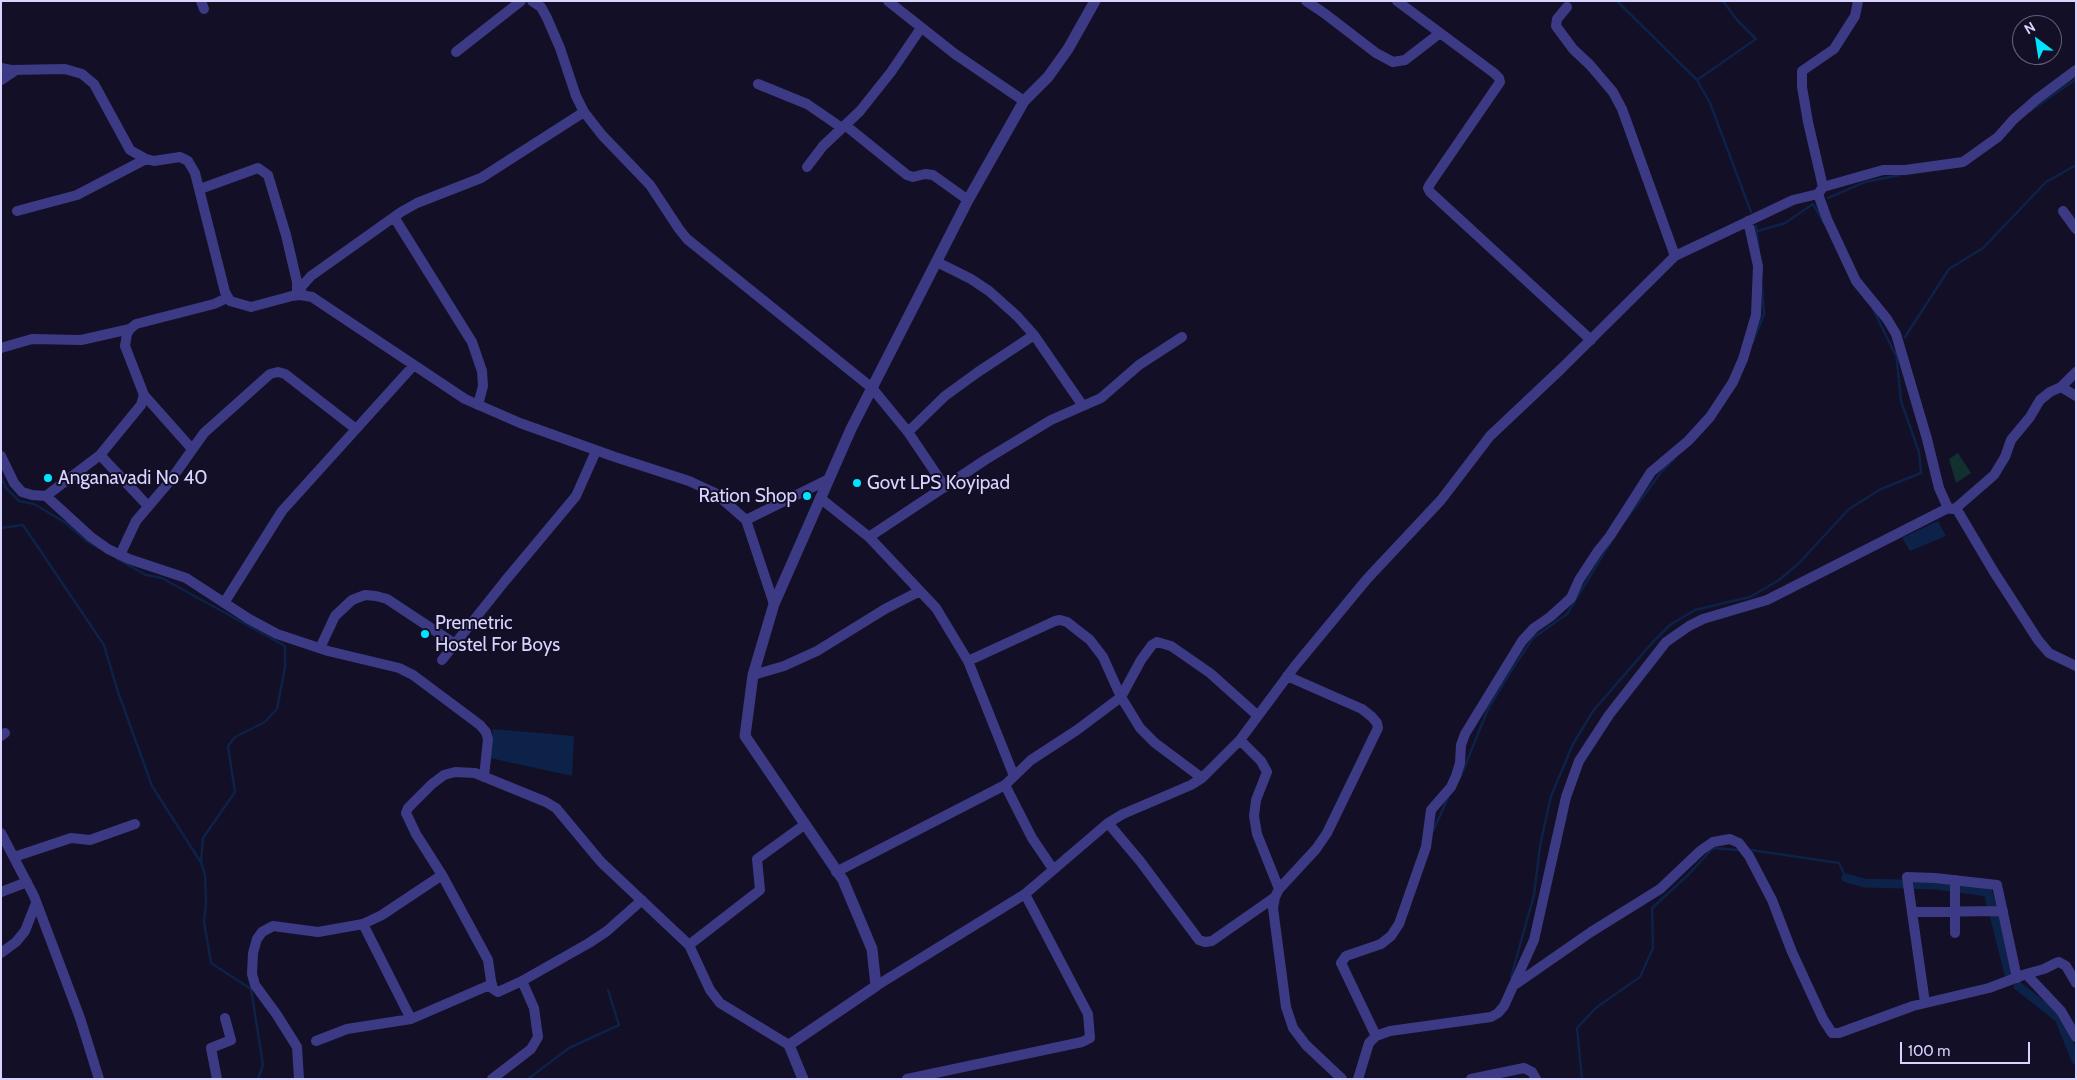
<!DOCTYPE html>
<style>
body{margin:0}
#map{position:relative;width:2077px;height:1080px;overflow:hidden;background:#130f26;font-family:Cabin,sans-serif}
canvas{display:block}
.frame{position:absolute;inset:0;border:2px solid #d9d4ff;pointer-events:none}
.north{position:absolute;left:2012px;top:15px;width:50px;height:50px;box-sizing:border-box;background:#130f26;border:1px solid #625e7d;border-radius:50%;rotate:329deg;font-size:14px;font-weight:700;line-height:20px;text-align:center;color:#d9d4ff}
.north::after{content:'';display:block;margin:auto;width:18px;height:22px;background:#00e5ff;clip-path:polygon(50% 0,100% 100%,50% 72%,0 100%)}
.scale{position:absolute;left:1900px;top:1042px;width:130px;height:22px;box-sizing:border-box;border:2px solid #d9d4ff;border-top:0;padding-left:6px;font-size:15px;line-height:18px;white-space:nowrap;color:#d9d4ff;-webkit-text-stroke:4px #130f26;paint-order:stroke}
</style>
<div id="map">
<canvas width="2077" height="1080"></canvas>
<div class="frame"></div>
<div class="north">N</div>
<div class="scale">100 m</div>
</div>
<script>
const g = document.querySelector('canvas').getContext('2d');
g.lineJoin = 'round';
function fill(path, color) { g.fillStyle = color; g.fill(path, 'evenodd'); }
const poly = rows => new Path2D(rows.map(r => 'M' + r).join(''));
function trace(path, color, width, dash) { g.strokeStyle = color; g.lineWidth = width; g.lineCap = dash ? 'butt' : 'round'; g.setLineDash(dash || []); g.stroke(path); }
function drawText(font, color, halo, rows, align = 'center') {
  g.font = font + ' Cabin,sans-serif'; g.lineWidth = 4; g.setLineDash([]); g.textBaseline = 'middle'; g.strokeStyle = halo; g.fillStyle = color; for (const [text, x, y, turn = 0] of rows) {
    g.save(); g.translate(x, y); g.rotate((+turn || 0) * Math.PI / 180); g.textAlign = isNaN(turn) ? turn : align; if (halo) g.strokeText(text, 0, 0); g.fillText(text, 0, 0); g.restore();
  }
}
const green = poly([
 [1958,453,1971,473,1956,483,1949,459]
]);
const water = poly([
 [1938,521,1946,536,1910,551,1902,538],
 [493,729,574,736,572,776,490,758]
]);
const stream = poly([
 [1617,1,1697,80,1710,103,1751,212],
 [1697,80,1756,39,1737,20,1723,1],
 [2030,111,2076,79],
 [1828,198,1865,182,1900,175],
 [1756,226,1759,252],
 [1758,231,1785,223,1813,204,1824,223],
 [1873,309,1895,354],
 [1905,337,1949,269,1983,248,2046,182,2076,165],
 [1753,342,1764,314,1762,287],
 [1,477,6,488,19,501,34,504,66,523,88,542,99,548],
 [1625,521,1662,471,1674,459],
 [1,528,23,525,104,645,117,689,152,786,200,861],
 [117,559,146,575,162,578,285,646,285,667,277,709,265,722,235,737,228,746,235,792,203,838,201,862,205,875,206,903,204,922,211,963,251,989,263,1065,258,1079],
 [1461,776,1488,709,1511,671,1533,638,1567,614,1612,540],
 [1433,831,1448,798],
 [1751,850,1839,863,1846,878],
 [1511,977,1534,895,1540,846,1551,796,1573,744,1593,711,1652,643,1670,625,1695,610,1750,597,1779,580,1798,564,1849,509,1881,489,1921,473,1919,452,1901,401,1896,352],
 [528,1079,569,1048,619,1025,608,990],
 [1582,1079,1577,1028,1597,1007,1640,977,1653,948,1652,908,1688,875,1713,848,1738,850]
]);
const canal = poly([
 [1846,878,1864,883,1936,885,1988,892,2009,974],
 [2018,986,2059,1018,2076,1060]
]);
const minor = poly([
 [201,1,204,9],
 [532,1,541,7,547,18,560,48,576,96,584,112,602,135,650,185,679,229,687,239,872,388,908,432,945,487],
 [888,1,955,54,1024,101],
 [1306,1,1324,13,1376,53,1393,62,1405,60,1440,33],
 [1397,1,1494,73,1499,78,1500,82,1430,184,1428,188,1430,192,1591,340],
 [1567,7,1557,19,1556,26,1573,49,1590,65,1613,92,1622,109,1675,256],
 [456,52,521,1],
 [1,68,11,70,65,69,82,74,94,84,130,150,146,159,154,161,180,157,188,161,195,173,225,292,230,301,251,307,292,296,300,295,312,297,465,399,520,423,615,457,689,481,715,493,746,520,774,604],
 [1,80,16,70],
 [758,84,807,104,842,128],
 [845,125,907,175,913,177,925,174,933,175,968,200],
 [807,167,823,146,860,111,891,72,921,28],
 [1823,187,1883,170,1905,170,1963,162,1998,137,2013,120,2037,99,2076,70],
 [200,189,258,168,268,175,286,235,297,282,297,293],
 [1818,194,1827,219,1856,281,1887,319,1896,334,1927,439,1939,488,1948,508,1953,509,1956,508,1994,475,2005,457,2011,440,2030,417,2040,400,2050,392,2061,387,2076,396],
 [17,211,77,195,146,159],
 [2063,211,2076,229],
 [394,217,472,342,482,371,483,386,478,405],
 [937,262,971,279,989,291,1017,316,1034,335,1083,406],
 [300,295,302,286,311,276,401,212,417,203,481,178,584,112],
 [1,348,32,339,81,340,130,329],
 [2061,387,2076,372],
 [144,395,192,449],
 [908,432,945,396,978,372,1034,335],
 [100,455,148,506],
 [1,456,14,483,22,492,32,495,46,496,91,537,108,549,129,559,186,578,249,619,277,634,328,651,399,668,413,675,480,725,486,732,488,739,484,777],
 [46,496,100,455,141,405,144,395,125,346,127,334,130,329,136,324,214,304,227,298],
 [820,498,869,537,936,608,968,661,1014,776],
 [1956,508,1994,572,2038,640,2049,653,2076,666],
 [746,520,829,479],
 [869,537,985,460,1051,420,1101,398,1139,365,1182,337],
 [120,555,136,521,170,481,204,433,270,374,278,372,285,374,356,429],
 [224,603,282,511,413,366],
 [320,648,335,616,352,600,365,595,376,596,387,599,455,644],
 [442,660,505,581,576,496,596,451],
 [968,661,1055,621,1060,620,1067,622,1090,640,1103,657,1121,697,1140,728,1155,743,1202,778],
 [753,675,784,666,817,651,885,609,920,591],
 [1287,676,1362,709,1372,717,1377,723,1378,728,1327,833,1316,849,1279,889,1275,897,1273,908,1286,1007,1293,1028,1306,1045,1342,1079],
 [1,736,5,733],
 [1240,740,1261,761,1267,772,1256,800,1254,816,1257,834,1279,889],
 [1005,785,1032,838,1053,869],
 [1108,823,1140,861,1199,940,1205,942,1212,941,1275,897],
 [1,833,34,896,80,1018,99,1079],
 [14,857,71,838,90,840,135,824],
 [836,872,1005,785,1031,760,1077,730,1121,697,1141,660,1152,645,1157,642,1171,646,1210,673,1258,716],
 [442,875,488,960,492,988,498,992,522,981,589,943,607,931,642,900],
 [1955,880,1955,933],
 [1,892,27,882],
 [1913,912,2003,911],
 [363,924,411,1019],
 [689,945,760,890,757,859,804,825],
 [1,953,16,942,25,931,36,903],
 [2026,974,2061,1011,2076,1037],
 [1516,984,1591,932,1660,889,1700,851,1713,842,1730,839,1739,843,1749,856,1772,900,1792,952,1823,1019,1832,1033,1839,1033,1913,1006,1989,988,2026,974,2044,969,2056,963,2059,962,2066,966,2076,983],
 [876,986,1025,894,1108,823,1123,814,1191,785,1202,778,1240,740,1295,666,1367,579,1441,500,1490,436,1561,369,1675,256,1793,200,1818,194,1823,187,1808,122,1802,87,1802,71,1834,49,1855,16,1858,1],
 [1925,1003,1907,877,1935,878,1997,885,2017,978],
 [1376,1036,1341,963,1346,956,1381,944,1391,936,1399,924,1426,847,1431,810,1451,787,1456,776,1460,763,1461,745,1465,734,1522,641,1534,628,1550,617,1571,598,1579,580,1598,551,1610,536,1651,472,1688,441,1710,417,1733,382,1743,359,1756,315,1758,266,1748,221],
 [316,1041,347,1029,411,1019,492,984],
 [217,1079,211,1048,231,1040,225,1018],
 [299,1079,297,1047,277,1015,255,985,252,974,253,953,257,939,262,932,273,926,318,932,363,924,382,915,442,875,416,834,406,813,408,808,432,784,444,775,455,772,475,773,546,802,556,808,601,862,689,945,710,990,720,1003,789,1045],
 [492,1079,531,1049,538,1037,534,1008,522,981],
 [907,1079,1082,1042,1090,1038,1088,1014,1025,894],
 [1358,1079,1369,1043,1376,1036,1390,1031,1491,1017,1498,1013,1504,1006,1534,940,1566,797,1579,761,1609,715,1666,642,1689,626,1703,619,1767,600,1948,508],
 [1471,1079,1524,1068,1532,1072,1536,1079]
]);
const tertiary = poly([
 [803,1079,789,1045,876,986,872,949,843,880,745,736,753,675,774,604,851,429,968,200,1024,101,1048,77,1068,49,1095,1]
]);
const markers = [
 [48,478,5,"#00e5ff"],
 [857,483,5,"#00e5ff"],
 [807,496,5,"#00e5ff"],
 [425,634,5,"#00e5ff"]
];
const poiNames = [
 ["Anganavadi No 40",58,478],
 ["Govt LPS Koyipad",867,483],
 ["Ration Shop",797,496,"right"],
 ["Premetric",435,623],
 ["Hostel For Boys",435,645]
];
fill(green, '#12302f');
fill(water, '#0c2248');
trace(stream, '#0c2248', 2.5);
trace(canal, '#0c2248', 9);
trace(minor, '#3d3a85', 10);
trace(tertiary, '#3d3a85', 11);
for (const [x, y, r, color] of markers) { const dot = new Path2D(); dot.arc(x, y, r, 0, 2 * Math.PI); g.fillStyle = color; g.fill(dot); trace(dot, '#130f26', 2); }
drawText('19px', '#d9d4ff', '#130f26', poiNames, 'left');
</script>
